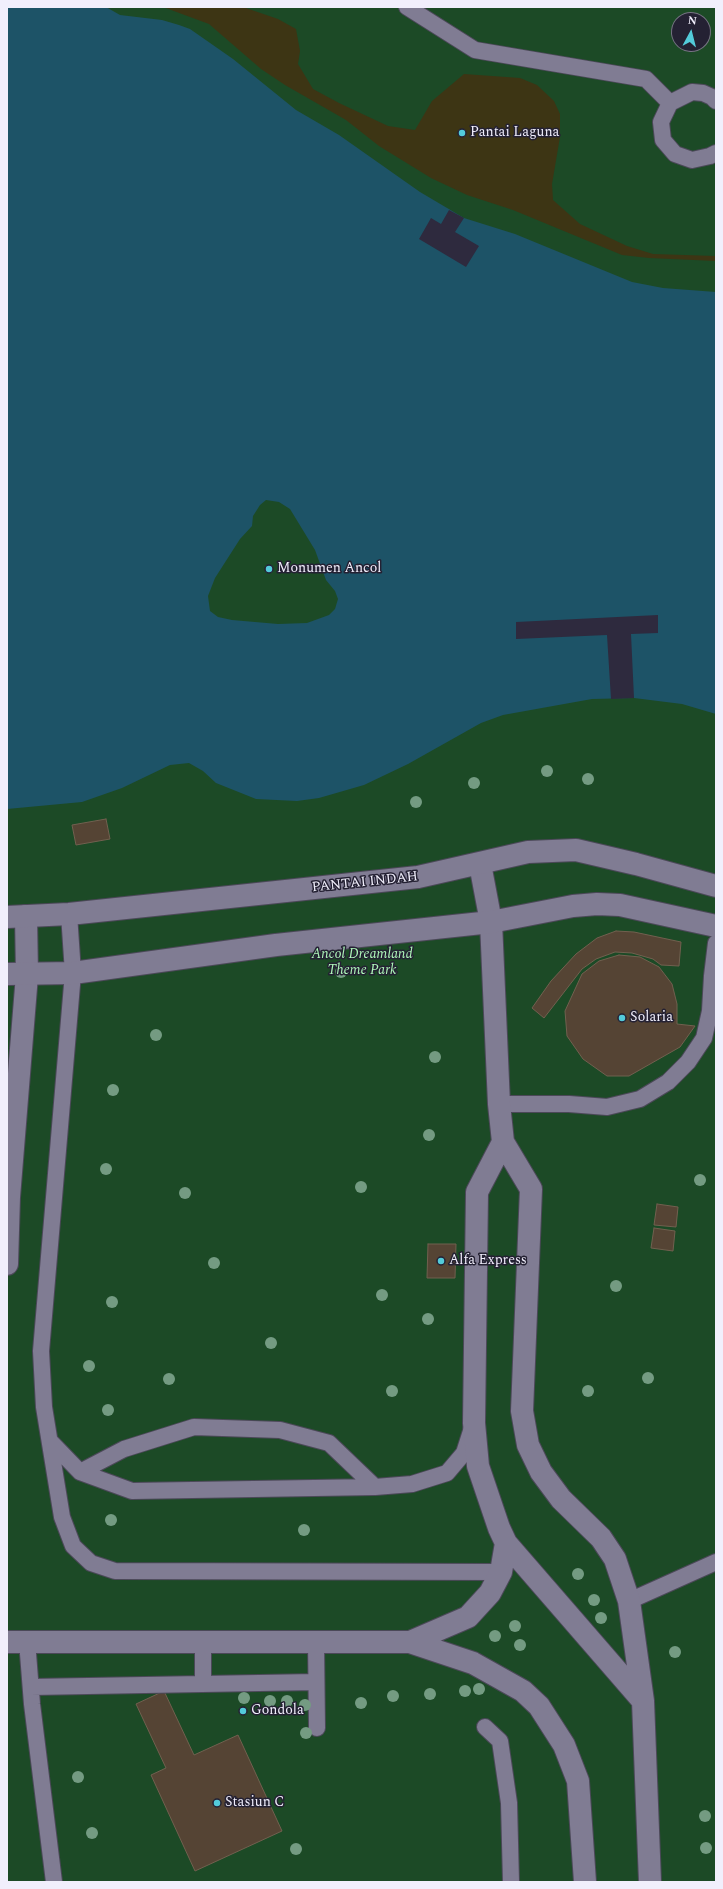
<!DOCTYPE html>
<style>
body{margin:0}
#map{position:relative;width:723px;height:1889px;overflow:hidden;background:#2e2a3e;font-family:Spectral,serif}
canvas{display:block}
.frame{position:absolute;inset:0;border:8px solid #f1effc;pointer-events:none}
.north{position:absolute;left:671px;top:12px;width:40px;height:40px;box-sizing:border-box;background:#242133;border:1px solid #767383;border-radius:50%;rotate:7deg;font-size:11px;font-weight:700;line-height:16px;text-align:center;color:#f1effc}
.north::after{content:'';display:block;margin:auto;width:14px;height:18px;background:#53cbda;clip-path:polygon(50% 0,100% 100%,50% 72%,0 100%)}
</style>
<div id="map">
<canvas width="723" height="1889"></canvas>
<div class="frame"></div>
<div class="north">N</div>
</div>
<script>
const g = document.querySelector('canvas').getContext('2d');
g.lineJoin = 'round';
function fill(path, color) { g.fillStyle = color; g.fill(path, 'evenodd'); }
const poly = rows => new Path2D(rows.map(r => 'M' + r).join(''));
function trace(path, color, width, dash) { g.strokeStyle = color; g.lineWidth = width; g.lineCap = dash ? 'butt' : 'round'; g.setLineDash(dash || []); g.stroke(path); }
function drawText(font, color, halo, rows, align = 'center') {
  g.font = font + ' Spectral,serif'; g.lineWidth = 3; g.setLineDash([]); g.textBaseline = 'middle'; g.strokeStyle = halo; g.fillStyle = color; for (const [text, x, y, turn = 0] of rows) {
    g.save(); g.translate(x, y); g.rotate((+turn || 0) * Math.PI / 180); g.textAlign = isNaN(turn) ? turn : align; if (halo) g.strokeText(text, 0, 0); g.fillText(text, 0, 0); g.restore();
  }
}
const green = poly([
 [7,7,716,7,716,1882,7,1882],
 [679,20,703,20,703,44,679,44]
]);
const sand = poly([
 [163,7,243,7,278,19,296,29,300,51,298,64,313,89,339,103,388,126,415,130,432,101,464,74,520,78,537,85,554,101,560,114,560,137,552,184,553,200,580,224,627,246,653,254,716,256,716,261,649,258,622,255,513,210,467,195,431,178,379,146,346,120,285,85,261,69,209,24]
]);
const water = poly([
 [7,7,106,7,120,15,162,20,179,25,190,29,233,59,296,110,339,135,420,192,464,218,515,234,632,282,663,288,716,292,716,714,682,704,634,698,592,699,503,715,481,723,408,764,364,785,319,798,297,801,256,799,216,783,203,771,189,763,170,765,122,788,82,802,7,809],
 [266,500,279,502,290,509,315,550,326,580,335,591,338,599,335,609,329,615,307,623,278,624,232,620,218,617,210,611,208,596,215,578,240,539,252,526,253,516,260,505]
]);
const pier = poly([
 [449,210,464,218,455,232,479,246,466,267,419,239,431,218,441,224],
 [658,615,658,633,631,634,634,698,611,699,607,635,516,639,516,622]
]);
const building = poly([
 [106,819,110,839,76,845,72,825,106,819],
 [616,931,634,932,681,942,679,966,661,965,653,959,632,953,615,952,596,959,582,969,544,1018,532,1008,551,981,576,954,597,938,616,931],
 [619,955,640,957,659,967,672,984,677,1004,677,1024,695,1026,680,1047,629,1076,607,1076,583,1059,567,1036,565,1011,582,974,599,961,619,955],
 [657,1204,678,1207,676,1227,654,1225,657,1204],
 [654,1228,675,1231,673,1251,651,1248,654,1228],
 [428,1244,456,1244,455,1278,427,1278,428,1244],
 [164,1691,194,1755,238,1735,282,1831,195,1871,151,1775,166,1768,136,1704,164,1691]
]);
const service = poly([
 [407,7,475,50,646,79,670,103],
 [716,101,712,97,703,93,692,92,670,103,661,122,663,140,675,154,692,160,710,156,716,153],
 [69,914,73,973,41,1351,44,1407,62,1517,73,1546,91,1563,115,1571,501,1572],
 [499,1104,569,1104,607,1107,640,1099,668,1082,688,1062,704,1038,710,1011,712,976,716,943],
 [50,1441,80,1472,132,1491,375,1487,412,1484,447,1473,464,1453,472,1428],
 [80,1472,124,1449,194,1427,280,1430,329,1443,375,1487],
 [629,1601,716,1562],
 [27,1641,32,1704,54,1882],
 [203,1642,203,1684],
 [316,1642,317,1728],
 [31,1687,316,1682],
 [485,1727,500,1741,509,1803,511,1882]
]);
const minor = poly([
 [480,864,491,922,499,1104,503,1142,531,1189,522,1411,528,1445,541,1472,561,1499,601,1538,615,1559,629,1601,643,1701,650,1882],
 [503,1142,477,1192,474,1423,478,1466,499,1528,506,1543,643,1701],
 [7,1264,9,1197,27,975,26,916],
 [7,1642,410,1642,468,1617,490,1593,501,1572,506,1543],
 [410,1642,473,1663,523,1691,539,1706,564,1745,578,1781,585,1882]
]);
const tertiary = poly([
 [7,917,69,914,418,877,528,852,576,850,636,864,716,886],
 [7,974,73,973,276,945,491,922,573,906,597,904,620,905,716,926]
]);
const trees = [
 [547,771],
 [588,779],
 [474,783],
 [416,802],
 [341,972],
 [156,1035],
 [435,1057],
 [113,1090],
 [429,1135],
 [106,1169],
 [700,1180],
 [361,1187],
 [185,1193],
 [214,1263],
 [616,1286],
 [382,1295],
 [112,1302],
 [428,1319],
 [271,1343],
 [89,1366],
 [648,1378],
 [169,1379],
 [392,1391],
 [588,1391],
 [108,1410],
 [111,1520],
 [304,1530],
 [578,1574],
 [594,1600],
 [601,1618],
 [515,1626],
 [495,1636],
 [520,1645],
 [675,1652],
 [479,1689],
 [465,1691],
 [430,1694],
 [393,1696],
 [244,1698],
 [270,1701],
 [287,1701],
 [361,1703],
 [305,1705],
 [306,1733],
 [78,1777],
 [705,1816],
 [92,1833],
 [706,1848],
 [296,1849]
];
const markers = [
 [462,133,4,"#53cbda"],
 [269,569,4,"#53cbda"],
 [622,1018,4,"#53cbda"],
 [441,1261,4,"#53cbda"],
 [243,1711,4,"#53cbda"],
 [217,1803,4,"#53cbda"]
];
const poiNames = [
 ["Pantai Laguna",470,133],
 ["Monumen Ancol",277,569],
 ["Solaria",630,1018],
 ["Alfa Express",449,1261],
 ["Gondola",251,1711],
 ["Stasiun C",225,1803]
];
const streetNames = [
 ["PANTAI INDAH",365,883,-6]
];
const parkNames = [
 ["Ancol Dreamland",362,955],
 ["Theme Park",362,971]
];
fill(green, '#1c4a26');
fill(sand, '#3d3514');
fill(water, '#1d5367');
fill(pier, '#2e2a3e');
fill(building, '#554434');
trace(building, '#71604f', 1);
trace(service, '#4b4858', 18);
trace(minor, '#4b4858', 24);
trace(tertiary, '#4b4858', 24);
trace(service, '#807c93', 16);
trace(minor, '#807c93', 22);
trace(tertiary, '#807c93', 22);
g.fillStyle = '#749b82';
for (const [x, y] of trees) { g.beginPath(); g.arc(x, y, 6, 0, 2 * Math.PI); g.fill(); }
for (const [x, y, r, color] of markers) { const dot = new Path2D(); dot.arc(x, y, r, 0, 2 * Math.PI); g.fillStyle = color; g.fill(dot); trace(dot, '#242133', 1.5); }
drawText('14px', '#f1effc', '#242133', poiNames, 'left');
drawText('14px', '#f1effc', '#242133', streetNames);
drawText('italic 14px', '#aef7b9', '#242133', parkNames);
</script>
